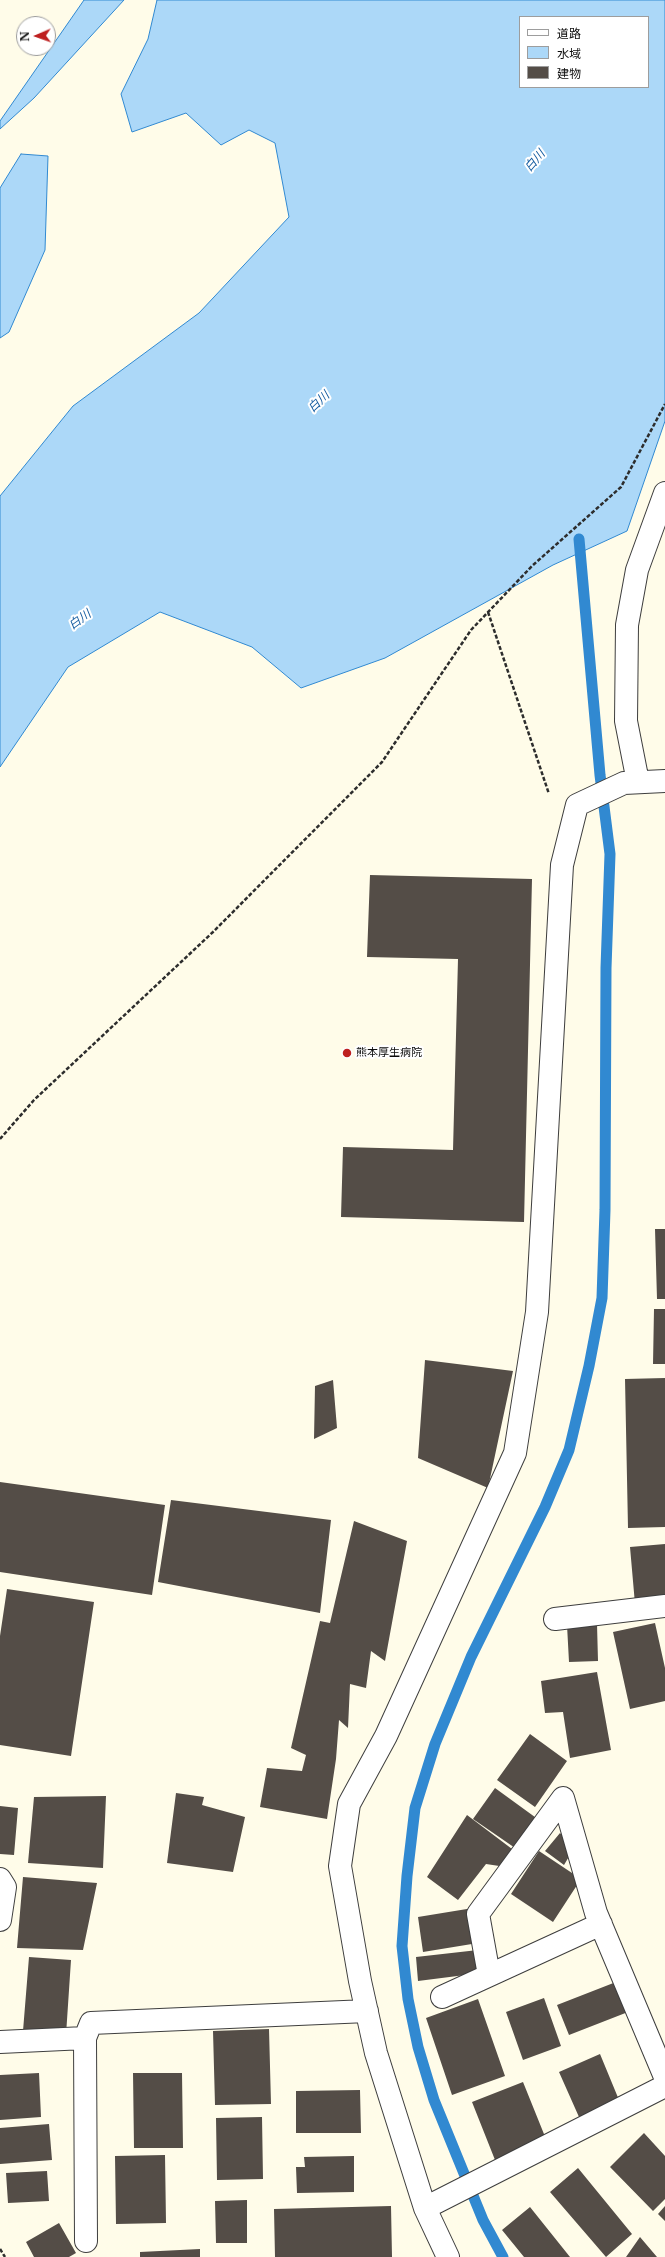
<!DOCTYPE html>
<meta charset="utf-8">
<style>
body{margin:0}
#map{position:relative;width:665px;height:2257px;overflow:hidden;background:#fffce9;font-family:"Libre Baskerville","Noto Sans JP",serif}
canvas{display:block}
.legend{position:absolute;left:519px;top:16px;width:130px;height:72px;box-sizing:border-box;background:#fff;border:1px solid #9d9d9d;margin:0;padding:5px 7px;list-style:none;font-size:12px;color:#0b0b0b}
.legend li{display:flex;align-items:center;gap:8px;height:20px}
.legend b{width:20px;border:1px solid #9d9d9d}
.north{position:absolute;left:16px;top:16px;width:40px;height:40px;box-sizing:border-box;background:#fff;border:1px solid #9d9d9d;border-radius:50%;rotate:268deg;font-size:11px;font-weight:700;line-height:16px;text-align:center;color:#0b0b0b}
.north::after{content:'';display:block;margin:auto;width:14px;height:18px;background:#be2020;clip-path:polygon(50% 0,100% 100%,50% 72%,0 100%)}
</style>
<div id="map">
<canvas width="665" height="2257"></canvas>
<ul class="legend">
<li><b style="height:5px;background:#fff"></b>道路</li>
<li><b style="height:11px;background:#acd8f8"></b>水域</li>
<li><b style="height:11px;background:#544d47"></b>建物</li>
</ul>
<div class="north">N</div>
</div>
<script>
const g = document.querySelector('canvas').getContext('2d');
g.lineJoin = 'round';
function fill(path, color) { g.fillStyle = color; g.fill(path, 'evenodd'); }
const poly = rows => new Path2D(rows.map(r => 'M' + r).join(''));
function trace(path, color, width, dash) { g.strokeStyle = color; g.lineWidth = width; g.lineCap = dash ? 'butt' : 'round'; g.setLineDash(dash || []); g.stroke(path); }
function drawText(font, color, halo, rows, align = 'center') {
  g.font = font + ' "Libre Baskerville","Noto Sans JP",serif'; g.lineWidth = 4; g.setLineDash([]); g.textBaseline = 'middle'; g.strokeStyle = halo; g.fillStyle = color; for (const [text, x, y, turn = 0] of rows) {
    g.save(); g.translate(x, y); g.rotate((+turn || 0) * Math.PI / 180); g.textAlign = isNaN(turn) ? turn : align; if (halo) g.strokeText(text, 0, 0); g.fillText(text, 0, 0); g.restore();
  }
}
const water = poly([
 [84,0,124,0,34,98,0,129,0,121,84,0],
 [157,0,665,0,665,421,627,531,553,565,385,658,301,688,252,647,160,612,68,667,0,767,0,496,73,406,199,313,289,217,275,143,249,130,221,145,186,113,132,132,121,94,148,39,157,0],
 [520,17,648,17,648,87,520,87,520,17],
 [21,154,48,156,45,250,9,332,0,338,0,188,21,154]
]);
const stream = poly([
 [503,2257,483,2220,434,2100,418,2047,408,1999,402,1946,407,1876,415,1808,435,1744,471,1657,545,1507,569,1450,589,1366,602,1298,605,1210,606,968,610,854,600,775,579,539]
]);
const building = poly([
 [370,875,532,879,524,1222,341,1217,343,1147,453,1150,458,959,367,957],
 [655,1229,665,1229,665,1299,657,1299],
 [654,1309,665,1309,665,1364,653,1364],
 [425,1360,513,1371,488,1488,418,1458],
 [665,1378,665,1527,628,1528,625,1379],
 [333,1380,337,1428,314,1439,315,1386],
 [0,1482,165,1505,152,1595,0,1572],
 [171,1500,331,1520,320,1613,158,1582],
 [354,1521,407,1541,385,1661,371,1651,366,1688,350,1684,348,1728,339,1720,336,1759,327,1819,260,1807,267,1768,302,1771,306,1755,291,1748,320,1621,330,1623],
 [665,1544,665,1601,635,1604,630,1547],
 [7,1589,94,1602,71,1756,0,1745,0,1636],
 [655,1623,665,1668,665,1701,630,1709,613,1632],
 [597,1624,598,1661,569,1662,567,1625],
 [597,1672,611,1750,570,1758,563,1712,545,1713,541,1681],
 [530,1734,567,1761,535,1807,497,1780],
 [495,1788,539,1820,518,1850,473,1819],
 [176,1793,204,1797,202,1805,245,1817,233,1872,167,1863],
 [106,1796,103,1868,28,1863,34,1797],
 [0,1806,18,1808,14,1855,0,1854],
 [467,1815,516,1852,506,1867,486,1864,458,1900,427,1877],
 [560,1833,574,1848,564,1865,545,1851],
 [539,1851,581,1879,553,1922,511,1894],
 [23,1877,97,1883,83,1950,17,1948],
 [473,1908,478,1943,423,1952,418,1917],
 [478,1950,481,1973,418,1981,416,1957],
 [29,1957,71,1960,66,2035,23,2031],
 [616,1982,628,2012,569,2035,557,2005],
 [544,1998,561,2046,523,2060,506,2012],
 [478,1999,505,2076,452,2095,426,2018],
 [269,2029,271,2104,215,2105,213,2031],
 [600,2054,619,2100,579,2117,559,2072],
 [39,2073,41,2117,0,2120,0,2075],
 [133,2073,182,2073,183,2148,134,2148],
 [523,2082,548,2144,497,2165,472,2102],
 [360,2090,361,2133,296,2133,296,2091],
 [262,2117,263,2179,217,2180,216,2118],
 [49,2124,52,2160,0,2164,0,2128],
 [644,2133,665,2156,665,2199,653,2211,610,2167],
 [165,2155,166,2223,116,2224,115,2156],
 [354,2156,354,2192,297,2193,296,2167,305,2167,304,2157],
 [578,2168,632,2234,606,2257,550,2192],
 [47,2171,49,2201,8,2203,6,2173],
 [247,2200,247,2243,216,2243,215,2201],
 [391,2206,392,2257,275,2257,274,2209],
 [665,2206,665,2221,658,2214],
 [530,2207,570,2257,524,2257,502,2230],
 [59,2223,76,2253,69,2257,34,2257,26,2242],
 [640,2237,657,2257,626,2257],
 [200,2249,200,2257,140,2257,140,2252]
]);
const path = poly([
 [488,612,549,794],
 [0,1139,34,1100,213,932,382,762,471,630,532,566,621,487,665,404],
 [0,2249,5,2257]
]);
const minor = poly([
 [638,782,626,721,627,625,637,570,665,493],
 [555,1619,665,1606],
 [0,1879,5,1887,0,1920],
 [489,1975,478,1914,563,1798,596,1913,665,2077],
 [442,1997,601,1924],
 [85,2038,86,2241],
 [0,2042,85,2038,91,2023,367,2011],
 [425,2208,665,2086],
 [448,2257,425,2208,376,2053,360,1981,340,1866,349,1804,386,1736,515,1453,537,1312,562,865,577,805,624,783,665,781]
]);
const markers = [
 [347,1053,5,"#be2020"]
];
const poiNames = [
 ["熊本厚生病院",356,1053]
];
const waterNames = [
 ["白川",535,161,-49],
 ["白川",319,402,-43],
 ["白川",80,620,-36]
];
fill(water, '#acd8f8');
trace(water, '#3189d1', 1);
trace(stream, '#3189d1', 11);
fill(building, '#544d47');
trace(minor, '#3e3e3e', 24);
trace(path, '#2d2d2d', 2.5, [4, 2]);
trace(minor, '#fff', 22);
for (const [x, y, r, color] of markers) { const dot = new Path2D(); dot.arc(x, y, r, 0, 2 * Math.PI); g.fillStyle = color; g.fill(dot); trace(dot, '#fff', 1.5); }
drawText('11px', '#0b0b0b', '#fff', poiNames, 'left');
drawText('italic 12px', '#125a9f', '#fff', waterNames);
</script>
